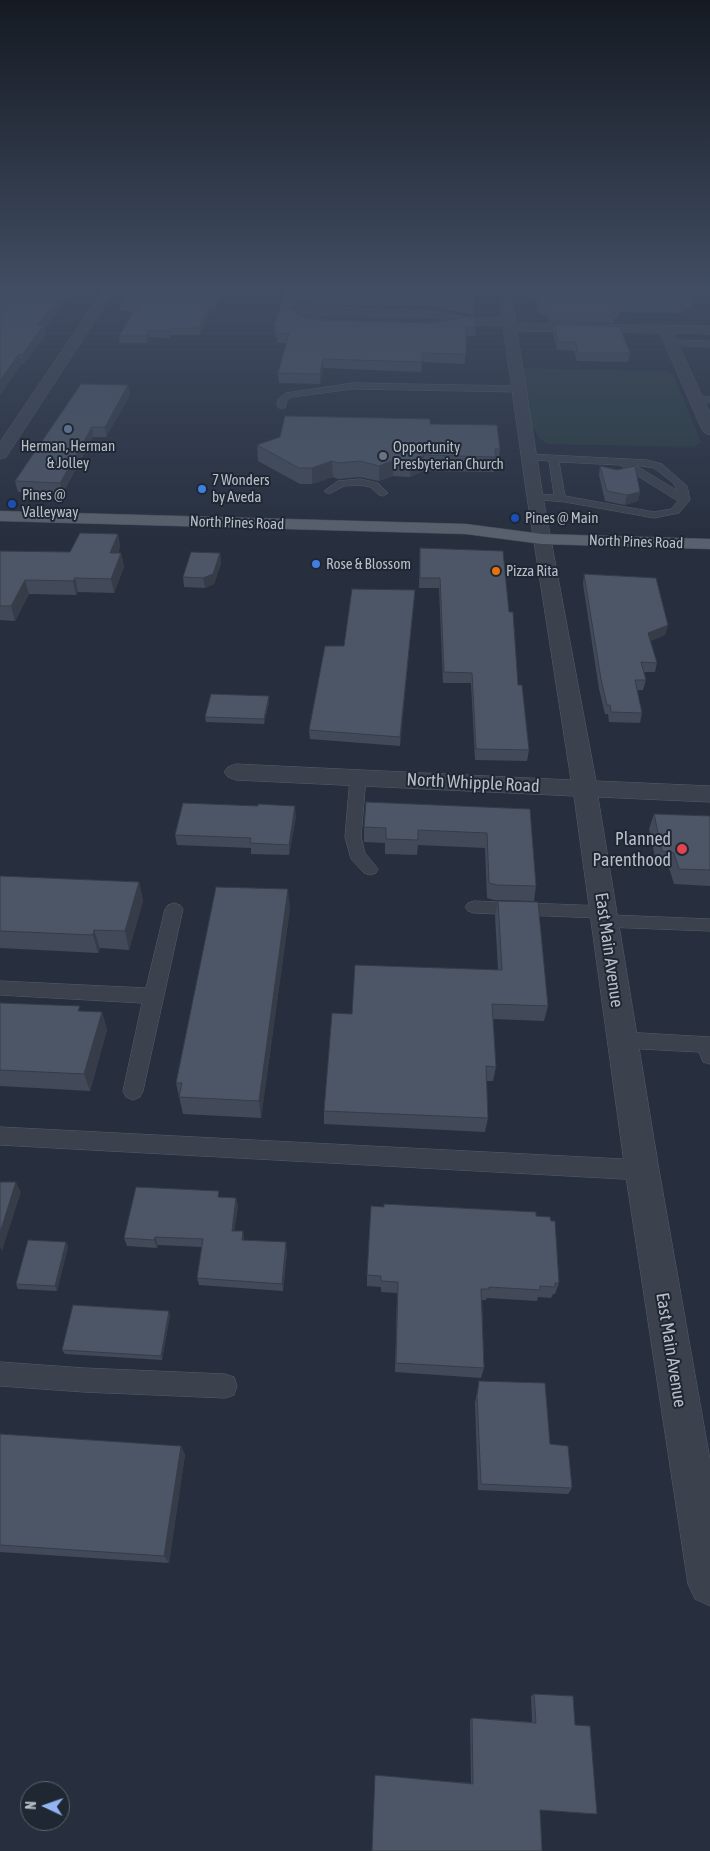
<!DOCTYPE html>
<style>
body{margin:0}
#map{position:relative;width:710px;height:1851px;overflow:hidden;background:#272f3e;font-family:"Asap Condensed",sans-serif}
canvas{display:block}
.north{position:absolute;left:20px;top:1781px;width:50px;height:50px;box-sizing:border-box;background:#1f2733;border:1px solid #5c636f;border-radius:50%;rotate:273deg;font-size:14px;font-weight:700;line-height:20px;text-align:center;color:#b7bdc9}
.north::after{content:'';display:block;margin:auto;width:18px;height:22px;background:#93b3f2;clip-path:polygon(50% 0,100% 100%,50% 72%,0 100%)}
</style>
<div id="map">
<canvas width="710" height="1851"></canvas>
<div class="north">N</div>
</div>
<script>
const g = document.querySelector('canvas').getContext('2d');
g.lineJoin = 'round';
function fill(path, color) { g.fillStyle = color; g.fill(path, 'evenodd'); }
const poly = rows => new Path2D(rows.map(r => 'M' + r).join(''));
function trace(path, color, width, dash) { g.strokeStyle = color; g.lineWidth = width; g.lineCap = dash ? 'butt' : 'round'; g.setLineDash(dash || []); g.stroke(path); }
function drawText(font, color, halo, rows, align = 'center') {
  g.font = font + ' "Asap Condensed",sans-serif'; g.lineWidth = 4; g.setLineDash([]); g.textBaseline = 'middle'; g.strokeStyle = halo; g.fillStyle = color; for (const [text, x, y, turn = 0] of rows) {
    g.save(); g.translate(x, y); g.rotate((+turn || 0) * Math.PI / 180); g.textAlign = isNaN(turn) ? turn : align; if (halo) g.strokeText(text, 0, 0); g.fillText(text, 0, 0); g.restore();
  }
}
const green = poly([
 [315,315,434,316,442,318,445,320,442,323,432,324,313,320,311,318],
 [520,368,666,371,673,374,701,442,694,447,548,444,539,438,531,423]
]);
const lane = poly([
 [671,340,710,341,710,347,668,345,667,343,671,340],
 [353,383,520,386,525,389,520,392,353,389,292,397,287,400,285,408,279,408,277,406,278,399,286,393,353,383],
 [697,396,710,397,710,403,694,401,692,399,697,396],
 [529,454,647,460,662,464,687,486,690,500,679,513,654,518,565,502,531,499,530,497,531,495,535,494,554,495,549,461,525,459,525,455,529,454],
 [559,462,620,465,678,501,671,509,654,512,565,496,559,462],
 [635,465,654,468,673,483,678,491,635,465],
 [360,479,378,483,388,493,383,496,379,495,370,487,360,485,344,486,329,494,324,491,338,481,360,479],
 [358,773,363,775,366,778,361,837,365,853,378,869,376,873,370,875,364,873,351,859,345,837,350,778,353,775,358,773],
 [474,901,604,906,610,908,613,912,611,915,710,919,710,931,605,927,599,926,596,921,598,918,474,913,468,911,465,907,468,903,474,901],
 [174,903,180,905,183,909,143,1091,140,1097,133,1100,126,1097,123,1091,142,1003,0,995,0,981,146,988,165,909,168,905,174,903],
 [623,1032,710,1037,710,1064,703,1062,699,1052,623,1048,616,1046,613,1040,616,1034,623,1032],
 [0,1127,642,1160,650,1163,653,1170,650,1177,642,1180,0,1145,0,1127],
 [0,1362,84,1368,225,1374,234,1377,237,1386,234,1395,225,1398,84,1392,0,1386,0,1362]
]);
const street = poly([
 [105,287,117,287,8,454,6,457,0,459,0,442,105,287],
 [498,287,510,287,516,323,710,326,710,334,673,333,710,413,710,435,705,433,702,430,660,333,517,331,543,497,596,781,710,786,710,802,598,797,659,1170,710,1460,710,1606,695,1599,688,1584,625,1170,574,796,236,780,228,777,224,772,228,767,236,764,571,780,527,497,503,326,465,325,439,330,433,326,434,323,450,320,431,317,319,315,307,318,338,322,339,325,338,328,333,329,301,325,293,317,303,310,319,307,431,309,466,317,502,318,498,287]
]);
const primary = poly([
 [0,511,466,524,542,534,710,539,710,549,542,544,466,534,0,521,0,511]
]);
const wall = poly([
 [0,287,45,328,46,335,24,364,22,364],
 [225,287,216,307,212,307,200,335,171,335,169,338,150,337,147,343,120,343,119,336,134,311,121,311,120,304],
 [286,287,466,293,474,306,474,315,431,307,319,305,302,308,296,313,300,317,316,320,476,327,475,336,466,336,466,337,465,364,422,362,421,372,323,368,320,384,279,383,278,373,287,343,277,343,277,337,275,337,274,327],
 [533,287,686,287,693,300,691,309,682,308,681,313,620,312,618,318,614,318,614,323,550,322,548,316,539,314],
 [554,325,630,353,628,362,577,361,574,351,557,350,553,333],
 [128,385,130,395,106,437,93,437,63,493,18,492,15,481],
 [430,424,500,449,498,465,495,465,494,472,424,471,410,477,393,476,379,481,360,477,338,479,333,477,312,484,300,484,258,461,257,445],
 [600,466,640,492,638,501,625,505,605,501,599,475],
 [118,534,120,547,118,553,121,553,124,567,114,593,78,592,76,595,29,594,15,621,0,620,0,551,70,552],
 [420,548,509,612,518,685,529,750,527,761,475,760,471,683,443,683,439,588,419,588],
 [220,553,221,563,214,584,205,588,184,587,183,577],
 [584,574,668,625,665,635,650,641,657,663,655,672,644,672,646,680,643,690,637,690,642,713,640,723,609,722,608,714,605,714,599,689,583,584],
 [414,599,400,746,310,739,309,730,344,646],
 [269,696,269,702,264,724,206,722,205,717],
 [530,809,536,886,534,901,494,900,487,898,485,848,418,845,417,855,385,854,385,843,364,842,364,827],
 [654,814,710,816,710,886,674,884,669,868,657,866,649,829],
 [296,816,289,855,251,854,251,848,177,845,175,835],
 [0,876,139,882,143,901,129,950,100,948,98,953,0,948],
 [498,901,548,1006,544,1021,493,1019,496,1067,493,1081,486,1081,488,1118,485,1132,324,1124,324,1111,352,1014,498,970,495,916],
 [290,908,261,1118,183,1114,176,1083],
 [0,1003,81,1011,102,1012,107,1030,90,1091,0,1086],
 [220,1197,236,1198,238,1206,234,1231,243,1231,244,1240,287,1250,283,1291,199,1285,197,1278,202,1247,158,1245,157,1248,127,1246,124,1238],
 [536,1216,559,1283,555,1294,553,1294,551,1298,538,1297,537,1301,487,1298,486,1300,482,1300,484,1368,481,1378,395,1372,397,1293,381,1292,381,1287,367,1286,367,1275],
 [66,1242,68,1247,57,1291,18,1289,16,1284],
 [170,1315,162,1360,65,1354,62,1350],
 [479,1381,550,1444,572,1488,568,1494,478,1490,475,1403],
 [0,1434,181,1446,185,1455,169,1563,0,1552],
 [534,1694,575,1725,597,1814,592,1814,540,1810,542,1851,372,1851,375,1776,471,1783,470,1720,472,1718,532,1722,531,1696]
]);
const shadedWall = poly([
 [69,287,78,287,45,328,46,335,24,364,22,355,37,325],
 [221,287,225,287,216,307,216,300],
 [319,296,319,305,302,308,291,317,291,308,302,299],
 [212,300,212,307,200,335,199,328],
 [170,328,171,335,169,338,169,331],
 [149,330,150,337,147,343,146,336],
 [19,354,22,364,0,395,0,381],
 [323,359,323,368,320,384,320,374],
 [128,385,130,395,106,437,105,427],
 [92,427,93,437,63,493,60,483],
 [424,455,424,471,410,477,411,461],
 [394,460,393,476,379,481,379,466],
 [332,461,333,477,312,484,312,468],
 [640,492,638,501,625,505,627,495],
 [118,534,120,547,112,567,110,553],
 [121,553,124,567,114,593,111,579],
 [220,553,221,563,214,584,205,588,203,578],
 [75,578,78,592,76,595,73,581],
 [25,580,29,594,15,621,11,606],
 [415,590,414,599,400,746,400,737],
 [668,625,665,635,646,642,648,633],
 [269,696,269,702,264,724,264,719],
 [295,806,296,816,289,855,289,845],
 [139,882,143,901,129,950,125,931],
 [288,889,290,908,261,1118,259,1101],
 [94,930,100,948,98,953,93,935],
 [102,1012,107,1030,90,1091,84,1074],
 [16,1182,21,1192,2,1251,0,1247,0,1233],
 [236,1198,238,1206,233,1239,232,1231],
 [243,1231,244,1239,243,1248,242,1240],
 [155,1237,158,1245,157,1248,154,1240],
 [66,1242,68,1247,57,1291,55,1286],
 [286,1242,287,1250,283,1291,282,1284],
 [169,1311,170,1315,162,1360,161,1356],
 [181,1446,185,1455,169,1563,164,1556]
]);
const building = poly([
 [0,287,69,287,37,325,44,325,22,355,19,354,0,381,0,287],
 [132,287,221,287,216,300,212,300,199,328,170,328,169,331,149,330,146,336,119,336,138,304,120,304,132,287],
 [286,287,466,287,466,293,473,293,474,306,432,298,319,296,302,299,291,308,300,317,316,320,433,323,466,317,475,318,476,327,467,327,466,329,466,354,422,353,422,362,323,359,320,374,278,373,289,334,276,333,278,327,274,327,286,287],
 [536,287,686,287,693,300,681,300,683,305,618,304,620,310,613,310,615,314,551,313,549,307,540,306,536,287],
 [554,325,619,326,630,353,578,353,575,342,558,342,554,325],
 [81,384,128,385,105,427,92,427,60,483,15,481,81,384],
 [285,416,430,419,430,424,497,425,500,449,495,449,496,457,424,455,411,461,394,460,379,466,360,461,338,463,332,461,312,468,299,468,257,445,280,437,285,416],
 [600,466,617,470,635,466,640,492,627,495,607,491,600,466],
 [80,533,118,534,110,553,121,553,111,579,75,578,73,581,25,580,11,606,0,606,0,551,70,552,80,533],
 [420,548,503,551,509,612,513,612,518,685,522,685,529,750,476,749,472,673,444,672,440,578,420,578,420,548],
 [191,552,220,553,213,574,203,578,183,577,191,552],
 [584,574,656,578,668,625,648,633,657,663,641,662,646,680,635,680,642,713,611,712,610,705,607,705,601,679,584,574],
 [352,589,415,590,400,737,309,730,325,646,344,646,352,589],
 [211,694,269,696,264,719,205,717,211,694],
 [366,802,530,809,536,886,497,885,489,883,487,833,418,830,418,840,386,839,386,828,364,827,366,802],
 [183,803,258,806,258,804,295,806,289,845,250,843,251,838,175,835,183,803],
 [654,814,710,816,710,870,679,869,674,853,662,851,654,814],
 [0,876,139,882,125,931,94,930,93,935,0,931,0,876],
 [216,887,288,889,259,1101,179,1097,182,1083,176,1083,216,887],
 [498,901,538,902,548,1006,492,1004,496,1067,486,1066,488,1118,324,1111,332,1013,352,1014,355,965,502,970,498,901],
 [0,1003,80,1006,78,1011,102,1012,84,1074,0,1070,0,1003],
 [0,1182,16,1182,0,1233,0,1182],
 [136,1187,219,1191,218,1197,236,1198,232,1231,243,1231,242,1240,286,1242,282,1284,197,1278,203,1239,155,1237,154,1240,124,1238,136,1187],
 [384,1204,536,1212,536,1216,550,1217,551,1221,555,1221,559,1283,555,1283,555,1287,540,1286,540,1290,489,1287,489,1289,481,1289,484,1368,396,1363,398,1282,381,1281,381,1276,367,1275,371,1206,384,1207,384,1204],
 [28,1240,66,1242,55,1286,16,1284,28,1240],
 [73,1305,169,1311,161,1356,62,1350,73,1305],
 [479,1381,545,1383,550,1444,568,1446,572,1488,481,1484,477,1396,479,1381],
 [0,1434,181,1446,164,1556,0,1545,0,1434],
 [534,1694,573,1696,575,1725,590,1726,597,1814,540,1810,542,1851,372,1851,375,1775,473,1784,472,1718,536,1723,534,1694]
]);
const markers = [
 [68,429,5,"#5c6f8a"],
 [383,456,5,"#6b7280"],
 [202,489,5,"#3f7fe0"],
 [12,504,5,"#1a4fb4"],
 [515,518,5,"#1a4fb4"],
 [316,564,5,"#3f7fe0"],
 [496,571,5,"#e8710a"],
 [682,849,6,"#e0444e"]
];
const farPoinames = [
 ["Herman, Herman",68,446,"center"],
 ["& Jolley",68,463,"center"],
 ["Opportunity",393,447],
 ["Presbyterian Church",393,464],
 ["7 Wonders",212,480],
 ["by Aveda",212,497],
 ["Pines @",22,495],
 ["Valleyway",22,512],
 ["Pines @ Main",525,518],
 ["Rose & Blossom",326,564],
 ["Pizza Rita",506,571]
];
const farStreetnames = [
 ["North Pines Road",237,523,2],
 ["North Pines Road",636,542,2]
];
const streetNames = [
 ["North Whipple Road",473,783,3],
 ["East Main Avenue",609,950,82],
 ["East Main Avenue",671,1350,81]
];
const poiNames = [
 ["Planned",671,839],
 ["Parenthood",671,860]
];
fill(green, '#293b3f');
trace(lane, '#565d69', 1);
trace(street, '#565d69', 1);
trace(primary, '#444b57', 1);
fill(lane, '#3b424e');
fill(street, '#3b424e');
fill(primary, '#59616e');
fill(wall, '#424a59');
fill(shadedWall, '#363c48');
fill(building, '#4d5667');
trace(building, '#363c48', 1);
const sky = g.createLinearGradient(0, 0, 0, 546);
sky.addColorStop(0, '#151a22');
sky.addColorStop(0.53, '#414d63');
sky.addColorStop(1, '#414d6300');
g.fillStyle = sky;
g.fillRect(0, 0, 710, 546);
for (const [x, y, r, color] of markers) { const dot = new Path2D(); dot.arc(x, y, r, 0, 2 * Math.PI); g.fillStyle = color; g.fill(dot); trace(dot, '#1f2733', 2); }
drawText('15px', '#b7bdc9', '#1f2733', farPoinames, 'left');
drawText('15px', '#b7bdc9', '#1f2733', farStreetnames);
drawText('18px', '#b7bdc9', '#1f2733', streetNames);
drawText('18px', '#b7bdc9', '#1f2733', poiNames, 'right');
</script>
